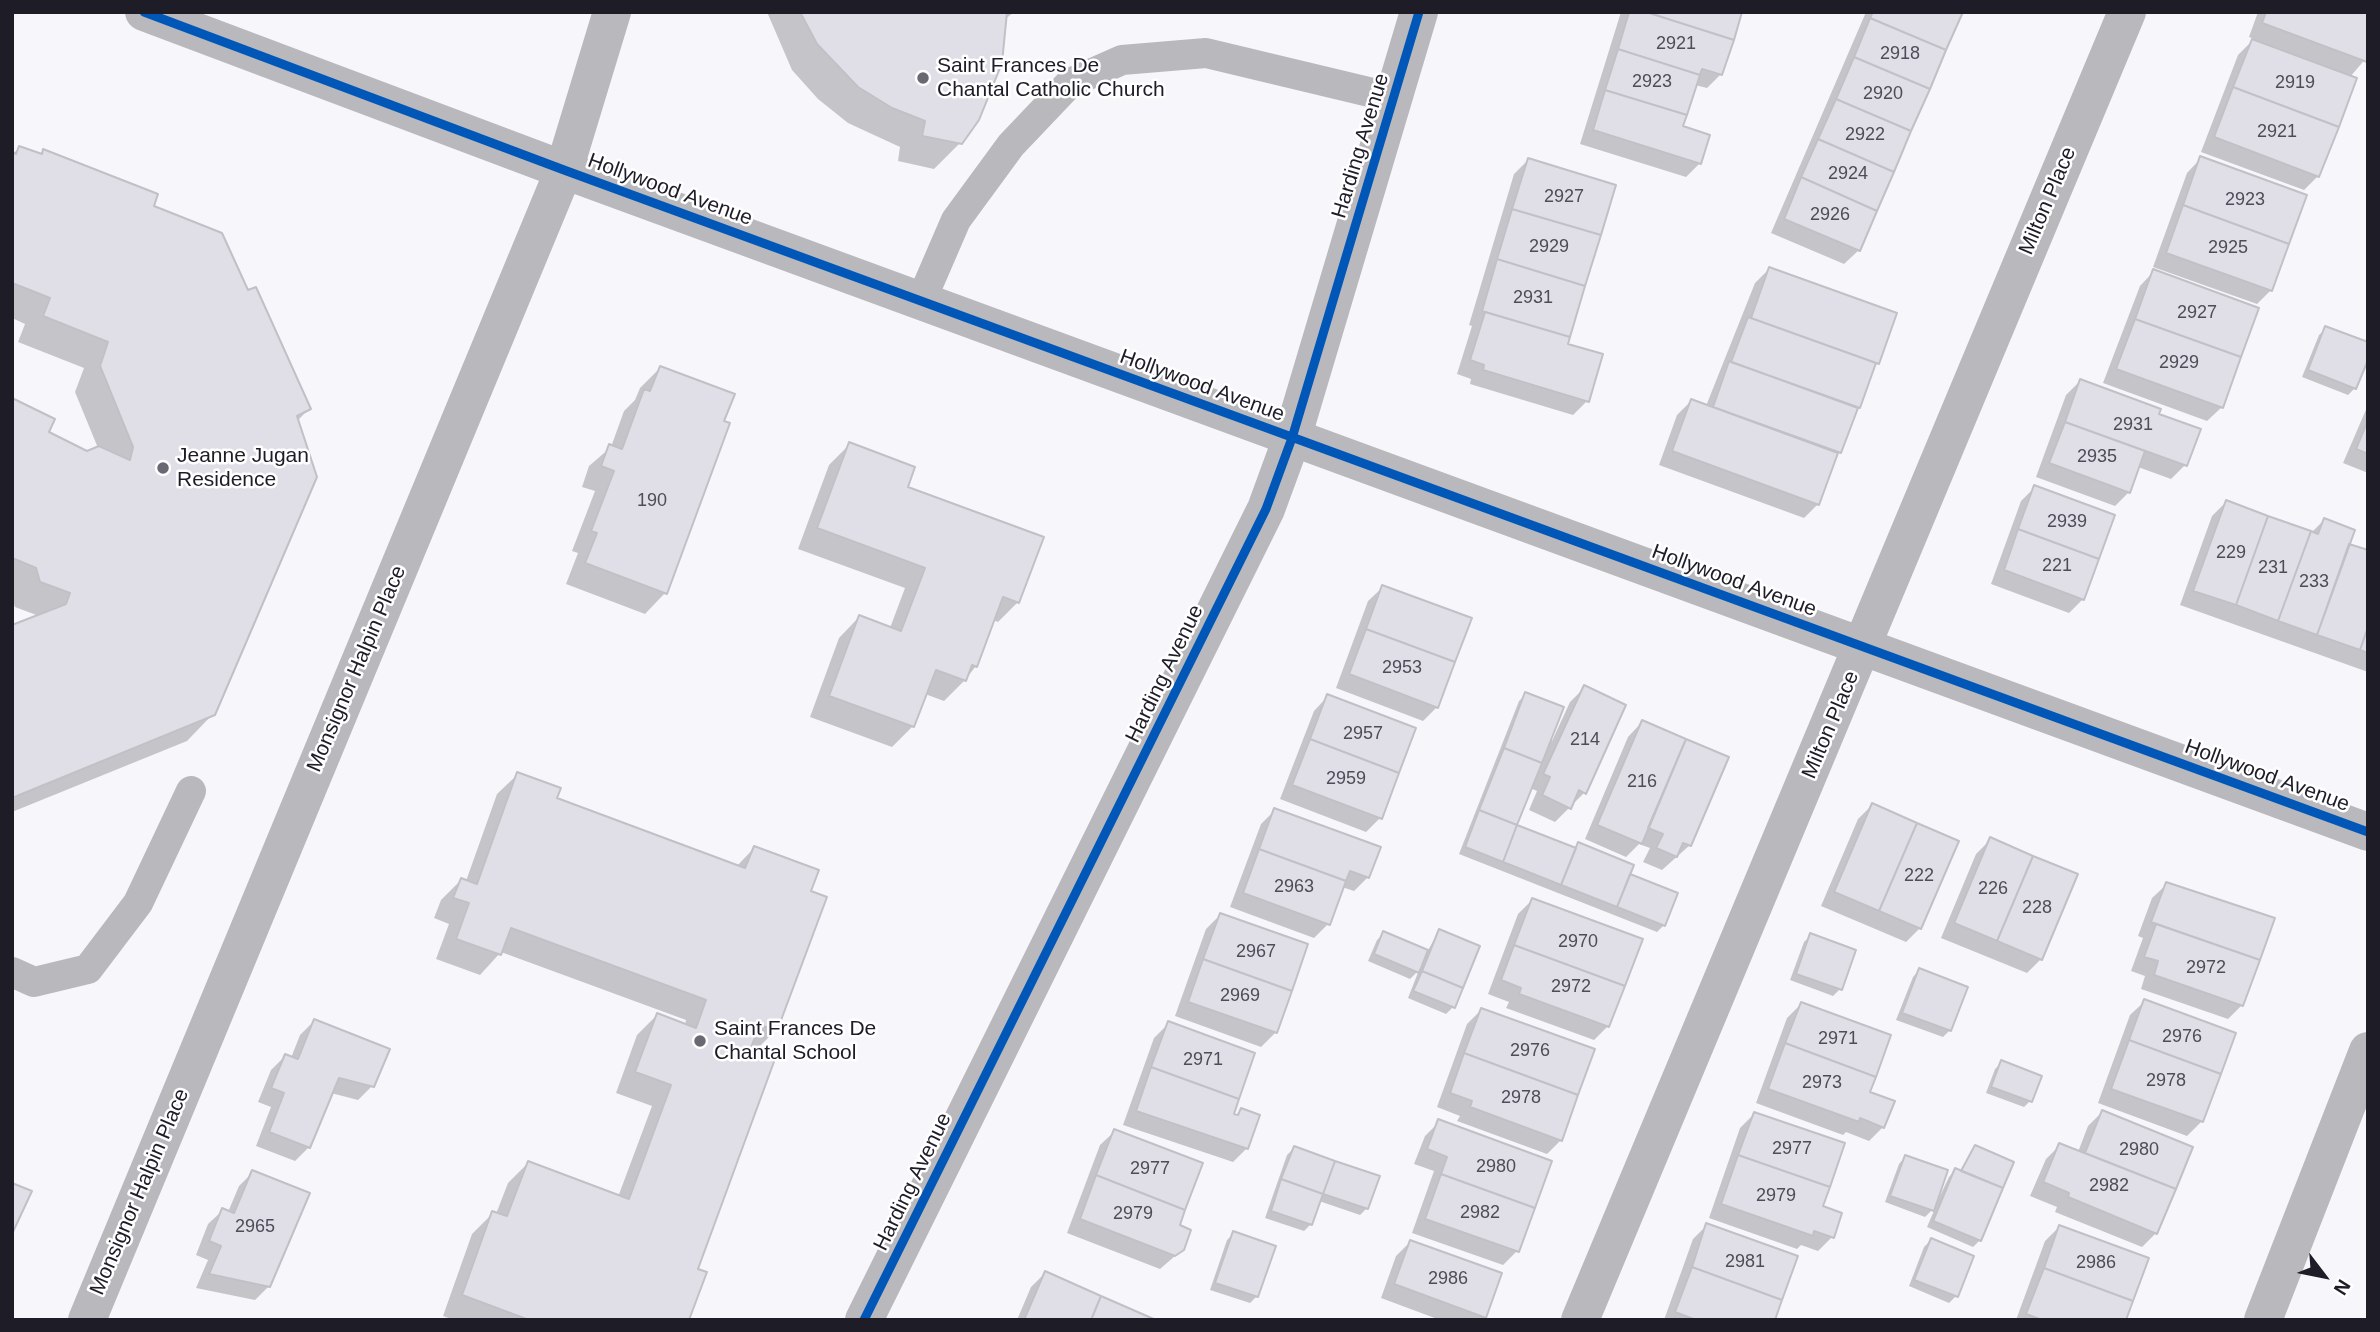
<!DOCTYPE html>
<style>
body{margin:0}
#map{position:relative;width:2380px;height:1332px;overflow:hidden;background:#f7f6fa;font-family:Helvetica,sans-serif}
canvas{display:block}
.frame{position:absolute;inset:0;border:14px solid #1e1c27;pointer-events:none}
.north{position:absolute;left:2289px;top:1241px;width:70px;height:70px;-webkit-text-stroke:5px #fff;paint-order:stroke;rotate:122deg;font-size:19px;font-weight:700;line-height:28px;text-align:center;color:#1e1c27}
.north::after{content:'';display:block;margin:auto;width:24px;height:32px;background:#1e1c27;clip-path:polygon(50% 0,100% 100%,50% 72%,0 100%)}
</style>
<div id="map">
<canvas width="2380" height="1332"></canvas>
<div class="frame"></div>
<div class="north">N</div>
</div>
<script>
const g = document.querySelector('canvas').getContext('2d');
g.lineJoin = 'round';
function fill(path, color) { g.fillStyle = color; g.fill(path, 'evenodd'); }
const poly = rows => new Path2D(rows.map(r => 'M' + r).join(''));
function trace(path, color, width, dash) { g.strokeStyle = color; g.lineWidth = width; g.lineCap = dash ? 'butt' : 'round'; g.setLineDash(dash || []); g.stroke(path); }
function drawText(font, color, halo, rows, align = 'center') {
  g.font = font + ' Helvetica,sans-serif'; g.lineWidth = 5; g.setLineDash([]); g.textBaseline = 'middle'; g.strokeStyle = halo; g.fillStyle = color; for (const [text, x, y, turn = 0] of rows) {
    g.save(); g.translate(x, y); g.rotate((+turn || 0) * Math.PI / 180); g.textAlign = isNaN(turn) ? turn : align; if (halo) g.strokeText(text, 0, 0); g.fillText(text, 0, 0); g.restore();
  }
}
const shadow = poly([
 [767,12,1014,12,1004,20,960,143,934,169,898,161,900,147,848,123,818,99,792,70],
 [1621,12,1740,12,1721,74,1707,88,1695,85,1681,127,1700,163,1686,177,1580,144],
 [1866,12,1961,12,1859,250,1844,264,1771,233],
 [2258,12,2368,12,2368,56,2350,77,2318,176,2304,190,2201,152,2238,55,2254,39,2249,37],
 [20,148,39,155,44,151,152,207,247,293,309,409,297,421,213,714,187,741,12,812,12,627,39,616,15,607,12,599,12,400,47,433,87,453,98,448,75,392,84,368,18,342,25,324,12,318,12,154],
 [2201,158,2271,290,2257,304,2153,267,2187,173],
 [1528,160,1613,186,1566,345,1587,401,1573,415,1470,384,1471,379,1457,374,1472,326,1469,325,1514,174],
 [1769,269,1895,314,1818,504,1804,518,1659,465,1677,415,1691,401,1706,406,1755,283],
 [2154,271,2222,407,2207,421,2103,383,2140,286],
 [2326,328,2355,388,2348,395,2302,377,2319,335],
 [660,368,665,593,645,614,566,584,578,553,572,551,595,491,582,487,589,466,611,447,624,411,635,400,640,388],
 [2080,381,2157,415,2185,465,2171,479,2138,467,2129,492,2115,506,2036,477,2066,395],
 [2368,405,2368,473,2343,463],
 [850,444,905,488,1018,602,998,622,993,620,976,666,965,680,944,701,925,694,913,726,892,747,810,717,839,638,859,617,890,628,905,588,798,549,829,465],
 [2035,487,2083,599,2069,613,1991,584,2021,501],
 [2226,502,2311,533,2324,520,2347,545,2368,552,2368,672,2180,605,2212,516],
 [1383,587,1437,707,1423,721,1336,688,1368,601],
 [1584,688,1584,793,1555,822,1529,810,1537,791,1530,788,1515,826,1574,849,1578,845,1628,875,1664,925,1657,932,1459,854,1519,701,1526,694,1552,741,1570,702],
 [1328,696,1380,818,1366,832,1280,799,1314,711],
 [1642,722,1690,845,1662,870,1643,862,1650,848,1639,844,1626,857,1585,839,1628,737],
 [518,774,555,799,736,867,754,848,809,892,776,1030,753,1053,696,1270,688,1320,454,1320,443,1316,472,1234,493,1213,496,1214,508,1183,528,1163,618,1197,652,1106,616,1093,637,1035,657,1015,685,1025,686,1020,501,952,480,975,436,959,449,924,434,918,441,900,461,880,466,881,497,794],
 [1872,805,1920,928,1906,942,1821,906,1858,819],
 [1275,810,1368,877,1354,891,1342,887,1328,924,1314,938,1230,907,1261,824],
 [1990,840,2041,959,2027,973,1941,938,1976,854],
 [2167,884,2273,919,2242,1005,2228,1019,2141,989,2145,976,2131,971,2143,938,2138,936,2152,898],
 [1532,900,1608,1026,1594,1040,1506,1008,1509,1002,1488,994,1518,914],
 [1220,915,1306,945,1275,1033,1261,1047,1175,1016,1206,929],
 [1439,931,1453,1007,1446,1014,1408,998,1419,970,1410,979,1368,961,1377,940,1384,933,1427,952],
 [1811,935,1840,989,1833,996,1790,980,1804,942],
 [1919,970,1950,1030,1943,1037,1896,1020,1913,977],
 [2145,1001,2202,1121,2187,1136,2098,1103,2130,1015],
 [1801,1004,1883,1127,1869,1141,1846,1132,1843,1135,1756,1103,1787,1018],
 [1481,1010,1561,1140,1547,1154,1457,1121,1460,1116,1437,1107,1467,1024],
 [314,1021,372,1086,358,1100,331,1093,309,1147,295,1161,256,1146,271,1107,258,1102,271,1070,285,1056,291,1058,300,1035],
 [1168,1024,1232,1115,1236,1116,1242,1110,1247,1148,1233,1162,1123,1125,1154,1038],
 [2002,1062,2030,1101,2024,1107,1986,1093,1995,1069],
 [2102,1112,2191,1148,2156,1233,2142,1247,2055,1212,2057,1207,2030,1196,2046,1159,2060,1145,2078,1152,2088,1126],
 [1754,1114,1832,1237,1818,1251,1801,1245,1797,1249,1709,1218,1740,1128],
 [1439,1122,1517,1251,1503,1265,1412,1233,1434,1171,1414,1164,1425,1136],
 [1115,1131,1178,1226,1183,1249,1160,1269,1067,1233,1100,1145],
 [1976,1147,1980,1240,1973,1247,1927,1227,1936,1206,1925,1217,1885,1202,1899,1164,1905,1157,1939,1198,1949,1177,1955,1170,1959,1172],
 [1294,1148,1367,1208,1360,1215,1319,1201,1311,1224,1304,1231,1265,1218,1287,1155],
 [253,1172,269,1286,255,1300,196,1288,208,1260,196,1255,208,1224,223,1210,228,1212,239,1186],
 [1707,1225,1773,1320,1664,1320,1693,1239],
 [2059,1227,2125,1320,2016,1320,2045,1241],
 [1234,1233,1257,1296,1250,1303,1210,1290,1227,1240],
 [1931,1240,1956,1296,1949,1303,1909,1286,1924,1247],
 [1410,1242,1484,1317,1481,1320,1440,1320,1381,1298,1396,1256],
 [1045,1273,1152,1320,1017,1320,1031,1287]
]);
const building = poly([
 [800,12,1007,12,1002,63,979,120,962,144,922,136,925,121,892,108,858,87,817,44,800,12],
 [1629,12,1646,12,1734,40,1722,75,1702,69,1700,75,1618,49,1629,12],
 [1646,12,1742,12,1734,40,1646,12],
 [1873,12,1963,12,1946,50,1870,18,1873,12],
 [2266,12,2368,12,2367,62,2262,23,2266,12],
 [1870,18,1946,50,1930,89,1854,57,1870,18],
 [2252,39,2357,78,2339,127,2233,87,2252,39],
 [1618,49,1700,75,1687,115,1605,90,1618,49],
 [1854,57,1930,89,1911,131,1836,99,1854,57],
 [2233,87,2339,127,2319,177,2214,137,2233,87],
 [1605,90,1687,115,1683,126,1710,135,1701,164,1593,130,1605,90],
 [1836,99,1911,131,1894,172,1818,139,1836,99],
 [1818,139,1894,172,1877,211,1801,177,1818,139],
 [19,146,42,154,43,149,158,194,154,206,222,233,248,290,256,287,311,409,297,416,317,477,215,715,12,798,12,625,66,604,70,593,40,582,36,568,12,558,12,398,55,419,49,432,87,451,99,446,130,460,133,447,100,366,108,342,43,316,50,298,12,283,12,152,16,154,19,146],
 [2200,156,2307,195,2289,244,2183,205,2200,156],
 [1528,158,1616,185,1601,235,1512,209,1528,158],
 [1801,177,1877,211,1860,251,1784,219,1801,177],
 [2183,205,2289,244,2272,291,2166,253,2183,205],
 [1512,209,1601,235,1585,286,1497,259,1512,209],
 [1497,259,1585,286,1570,337,1482,311,1497,259],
 [1769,267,1897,313,1879,364,1751,318,1769,267],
 [2153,269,2259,308,2241,357,2135,319,2153,269],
 [1485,312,1570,337,1568,344,1603,354,1589,402,1483,370,1484,365,1470,360,1485,312],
 [1748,317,1876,363,1860,408,1731,362,1748,317],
 [2135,319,2241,357,2223,408,2116,369,2135,319],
 [2325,326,2368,342,2368,360,2356,389,2308,370,2325,326],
 [1729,361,1858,408,1841,453,1713,407,1729,361],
 [660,366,735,394,724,421,730,423,667,594,585,563,597,533,591,531,614,471,601,466,609,444,622,449,644,389,650,391,660,366],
 [2080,379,2161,409,2159,414,2201,429,2187,466,2065,422,2080,379],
 [1691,399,1838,453,1819,505,1672,451,1691,399],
 [2368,420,2368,454,2356,449,2368,420],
 [2065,422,2145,451,2130,493,2049,463,2065,422],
 [849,442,915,467,908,487,1044,537,1019,603,1003,597,977,667,972,665,966,681,936,670,914,727,829,696,859,615,901,631,925,568,817,528,849,442],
 [2034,485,2115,515,2099,559,2018,529,2034,485],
 [2226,500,2268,516,2236,605,2193,591,2226,500],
 [2268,516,2311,531,2278,621,2236,605,2268,516],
 [2324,518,2355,530,2317,635,2278,621,2311,531,2318,534,2324,518],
 [2018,529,2099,559,2084,600,2004,570,2018,529],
 [2349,544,2368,550,2368,627,2360,650,2317,635,2349,544],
 [1382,585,1472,618,1455,662,1366,629,1382,585],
 [2368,627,2368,653,2360,650,2368,627],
 [1366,629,1455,662,1438,708,1349,674,1366,629],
 [1584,685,1626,705,1586,794,1579,790,1571,809,1542,795,1550,777,1543,774,1584,685],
 [1525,692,1564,707,1542,763,1504,748,1525,692],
 [1327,694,1416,728,1399,773,1310,739,1327,694],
 [1642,720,1686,739,1642,844,1597,825,1642,720],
 [1310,739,1399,773,1382,819,1292,785,1310,739],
 [1686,739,1729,757,1691,846,1683,843,1677,857,1656,848,1663,834,1648,828,1686,739],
 [1504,748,1542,763,1517,825,1479,810,1504,748],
 [517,772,561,788,557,798,745,868,754,846,819,870,811,891,827,897,777,1031,760,1025,750,1050,775,1059,698,1269,707,1272,689,1320,529,1320,462,1295,492,1211,507,1216,528,1161,629,1199,671,1085,635,1072,657,1013,696,1028,706,1000,511,928,501,955,456,939,469,903,453,898,461,878,477,884,517,772],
 [1872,803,1917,823,1879,911,1834,892,1872,803],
 [1274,808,1381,847,1369,878,1350,871,1346,881,1259,849,1274,808],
 [1479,810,1517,825,1503,862,1465,847,1479,810],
 [1917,823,1959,841,1921,929,1879,911,1917,823],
 [1517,825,1576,848,1561,885,1503,862,1517,825],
 [1990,837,2033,856,1997,941,1954,923,1990,837],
 [1578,842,1634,865,1617,907,1561,885,1578,842],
 [1259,849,1346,881,1330,925,1243,893,1259,849],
 [2033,856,2078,874,2042,960,1997,941,2033,856],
 [1630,874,1678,893,1665,926,1617,907,1630,874],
 [2166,882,2275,918,2260,960,2151,922,2166,882],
 [1532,898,1643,939,1625,986,1514,945,1532,898],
 [1220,913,1308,944,1292,991,1203,959,1220,913],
 [2156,924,2260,960,2243,1006,2154,975,2158,961,2144,957,2156,924],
 [1439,929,1480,946,1463,988,1422,971,1439,929],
 [1383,931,1428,950,1419,973,1374,954,1383,931],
 [1810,933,1856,950,1842,990,1796,974,1810,933],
 [1514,945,1625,986,1609,1027,1519,994,1521,988,1501,980,1514,945],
 [1203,959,1292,991,1277,1033,1188,1002,1203,959],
 [1919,968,1968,987,1951,1031,1902,1013,1919,968],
 [1422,971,1463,988,1455,1008,1413,991,1422,971],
 [2144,999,2236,1033,2221,1074,2129,1040,2144,999],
 [1801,1002,1891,1035,1876,1077,1785,1043,1801,1002],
 [1481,1008,1595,1049,1578,1095,1464,1053,1481,1008],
 [314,1019,390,1049,374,1087,339,1078,310,1148,269,1132,284,1093,271,1088,285,1054,298,1059,314,1019],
 [1168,1021,1255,1053,1239,1099,1151,1067,1168,1021],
 [2129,1040,2221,1074,2203,1122,2111,1089,2129,1040],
 [1785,1043,1876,1077,1870,1092,1895,1101,1884,1128,1860,1118,1859,1122,1768,1089,1785,1043],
 [1464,1053,1578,1095,1562,1141,1470,1107,1472,1101,1450,1093,1464,1053],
 [2001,1060,2042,1076,2032,1102,1991,1087,2001,1060],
 [1151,1067,1239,1099,1234,1114,1238,1115,1241,1108,1260,1115,1248,1149,1136,1111,1151,1067],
 [2102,1110,2193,1147,2176,1189,2085,1153,2102,1110],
 [1754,1112,1845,1143,1830,1187,1738,1155,1754,1112],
 [1438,1119,1552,1161,1535,1208,1441,1174,1447,1157,1427,1149,1438,1119],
 [1114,1129,1203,1163,1185,1210,1096,1175,1114,1129],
 [2059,1143,2176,1189,2157,1234,2068,1197,2069,1193,2043,1182,2059,1143],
 [1975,1145,2014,1162,2003,1188,1961,1171,1975,1145],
 [1294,1146,1335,1161,1323,1194,1281,1179,1294,1146],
 [1738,1155,1830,1187,1823,1206,1842,1213,1834,1238,1814,1231,1813,1236,1721,1204,1738,1155],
 [1905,1155,1948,1170,1934,1211,1890,1196,1905,1155],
 [1335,1161,1380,1176,1368,1209,1323,1194,1335,1161],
 [1955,1168,2003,1188,1981,1241,1933,1221,1955,1168],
 [252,1170,310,1193,270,1287,209,1274,221,1246,209,1241,222,1208,234,1213,252,1170],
 [1441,1174,1535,1208,1519,1252,1425,1219,1441,1174],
 [1096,1175,1185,1210,1180,1225,1191,1230,1184,1250,1175,1256,1080,1219,1096,1175],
 [1281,1179,1323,1194,1312,1225,1271,1211,1281,1179],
 [12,1183,32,1191,12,1234,12,1183],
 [1706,1223,1798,1256,1782,1300,1692,1267,1706,1223],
 [2059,1225,2149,1258,2133,1301,2044,1268,2059,1225],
 [1233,1231,1276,1246,1258,1297,1215,1283,1233,1231],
 [1931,1238,1974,1256,1958,1297,1914,1280,1931,1238],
 [1410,1240,1502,1273,1486,1318,1394,1284,1410,1240],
 [1692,1267,1782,1300,1775,1320,1696,1320,1675,1312,1692,1267],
 [2044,1268,2133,1301,2126,1320,2042,1320,2026,1314,2044,1268],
 [1045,1271,1101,1296,1091,1320,1024,1320,1045,1271],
 [1101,1296,1156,1320,1091,1320,1101,1296]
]);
const service = poly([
 [921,301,956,220,1011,145,1070,83,1122,60,1206,53,1394,98],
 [12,972,34,982,88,969,138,903,191,791]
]);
const minor = poly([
 [144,12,564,170,2368,832],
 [87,1320,564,170,612,12],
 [1580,1320,2127,12],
 [2263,1320,2368,1051]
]);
const tertiary = poly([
 [864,1320,1266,509,1292,438,1419,12]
]);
const cycleway = poly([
 [144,12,564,170,2368,832],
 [864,1320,1266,509,1292,438,1419,12]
]);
const markers = [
 [923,78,7,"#6a6871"],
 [163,468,7,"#6a6871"],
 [700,1041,7,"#6a6871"]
];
const numberNames = [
 ["2921",1676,44],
 ["2918",1900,54],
 ["2923",1652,82],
 ["2919",2295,83],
 ["2920",1883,94],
 ["2921",2277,132],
 ["2922",1865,135],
 ["2924",1848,174],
 ["2927",1564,197],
 ["2923",2245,200],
 ["2926",1830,215],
 ["2929",1549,247],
 ["2925",2228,248],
 ["2931",1533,298],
 ["2927",2197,313],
 ["2929",2179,363],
 ["2931",2133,425],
 ["2935",2097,457],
 ["190",652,501],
 ["2939",2067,522],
 ["229",2231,553],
 ["221",2057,566],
 ["231",2273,568],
 ["233",2314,582],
 ["2953",1402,668],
 ["2957",1363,734],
 ["214",1585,740],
 ["2959",1346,779],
 ["216",1642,782],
 ["222",1919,876],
 ["2963",1294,887],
 ["226",1993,889],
 ["228",2037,908],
 ["2970",1578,942],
 ["2967",1256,952],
 ["2972",2206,968],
 ["2972",1571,987],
 ["2969",1240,996],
 ["2976",2182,1037],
 ["2971",1838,1039],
 ["2976",1530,1051],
 ["2971",1203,1060],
 ["2978",2166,1081],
 ["2973",1822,1083],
 ["2978",1521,1098],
 ["2977",1792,1149],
 ["2980",2139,1150],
 ["2980",1496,1167],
 ["2977",1150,1169],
 ["2982",2109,1186],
 ["2979",1776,1196],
 ["2982",1480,1213],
 ["2979",1133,1214],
 ["2965",255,1227],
 ["2981",1745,1262],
 ["2986",2096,1263],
 ["2986",1448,1279]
];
const poiNames = [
 ["Saint Frances De",937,66],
 ["Chantal Catholic Church",937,90],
 ["Jeanne Jugan",177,456],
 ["Residence",177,480],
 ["Saint Frances De",714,1029],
 ["Chantal School",714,1053]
];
const streetNames = [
 ["Harding Avenue",1361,146,-73],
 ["Hollywood Avenue",670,190,20],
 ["Milton Place",2048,201,-67],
 ["Hollywood Avenue",1202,386,20],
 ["Hollywood Avenue",1734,581,20],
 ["Monsignor Halpin Place",357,669,-67],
 ["Harding Avenue",1165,674,-64],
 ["Milton Place",1831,725,-67],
 ["Hollywood Avenue",2267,776,20],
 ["Harding Avenue",913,1182,-64],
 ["Monsignor Halpin Place",140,1192,-67]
];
fill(shadow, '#0003');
fill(building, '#e0dee6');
trace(building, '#c1c0c6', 2);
trace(service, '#b9b8bc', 30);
trace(minor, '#b9b8bc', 38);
trace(tertiary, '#b9b8bc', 38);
trace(cycleway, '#0057b8', 9);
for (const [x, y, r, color] of markers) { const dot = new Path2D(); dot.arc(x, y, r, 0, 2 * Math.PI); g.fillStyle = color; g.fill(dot); trace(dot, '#fff', 2.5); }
drawText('18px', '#4e4c57', null, numberNames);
drawText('21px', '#1e1c27', '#fff', poiNames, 'left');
drawText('21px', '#1e1c27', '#fff', streetNames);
</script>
